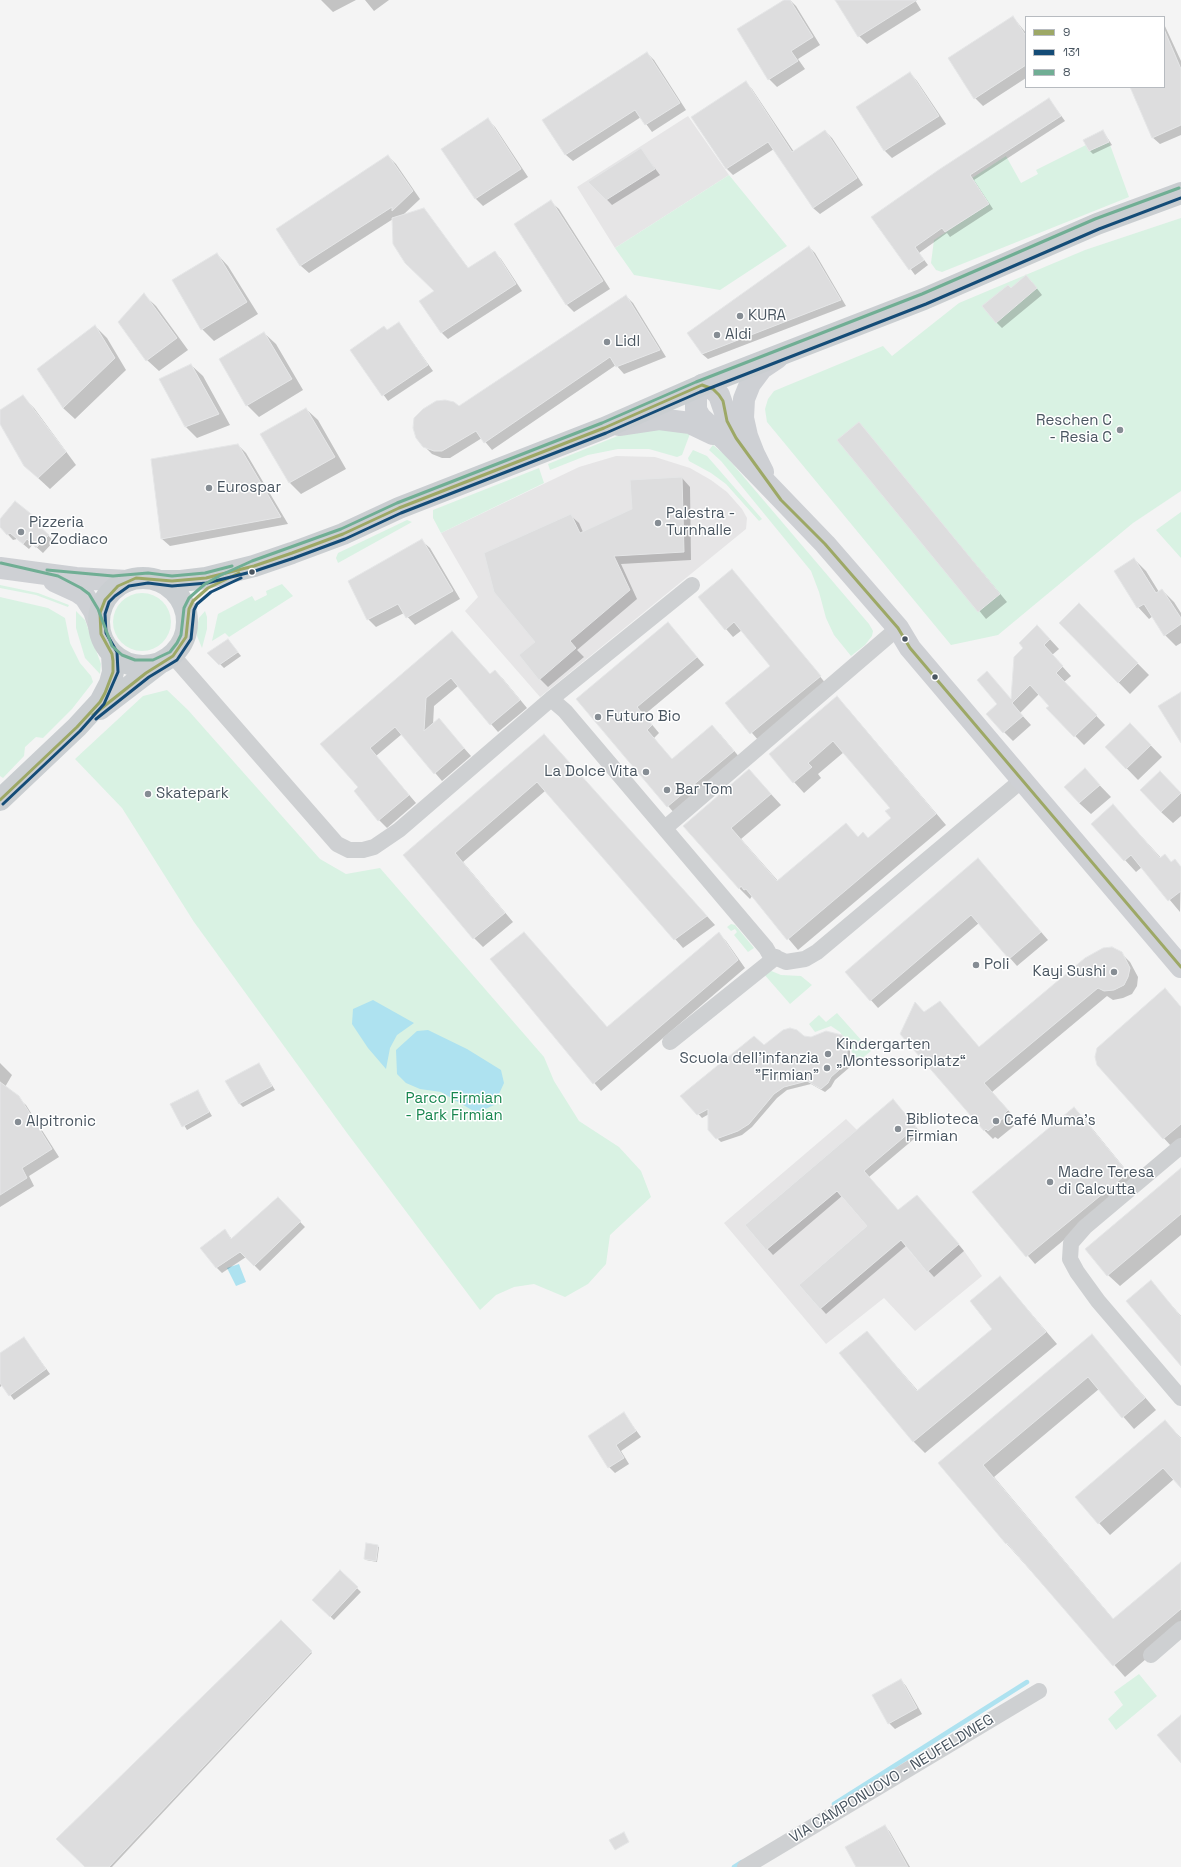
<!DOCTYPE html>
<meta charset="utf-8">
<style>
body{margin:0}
#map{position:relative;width:1181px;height:1867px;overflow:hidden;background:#f4f4f4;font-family:"Space Grotesk",sans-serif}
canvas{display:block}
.legend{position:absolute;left:1025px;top:16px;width:140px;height:72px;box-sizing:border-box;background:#fff;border:1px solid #b7bbc0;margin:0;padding:5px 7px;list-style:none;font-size:12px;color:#4a5661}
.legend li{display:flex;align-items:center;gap:8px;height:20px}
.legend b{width:20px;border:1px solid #b7bbc0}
</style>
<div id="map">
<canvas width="1181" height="1867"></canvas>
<ul class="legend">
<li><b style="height:5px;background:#9da866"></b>9</li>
<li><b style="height:5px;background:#144c77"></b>131</li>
<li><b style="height:5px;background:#70ae94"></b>8</li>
</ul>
</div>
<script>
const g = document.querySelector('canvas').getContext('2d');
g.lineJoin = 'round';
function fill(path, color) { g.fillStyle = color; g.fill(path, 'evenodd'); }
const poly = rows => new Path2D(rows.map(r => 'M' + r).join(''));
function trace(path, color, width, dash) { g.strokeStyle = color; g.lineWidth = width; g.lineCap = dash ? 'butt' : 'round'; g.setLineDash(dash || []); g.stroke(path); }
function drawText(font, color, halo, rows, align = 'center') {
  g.font = font + ' "Space Grotesk",sans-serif'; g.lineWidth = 3; g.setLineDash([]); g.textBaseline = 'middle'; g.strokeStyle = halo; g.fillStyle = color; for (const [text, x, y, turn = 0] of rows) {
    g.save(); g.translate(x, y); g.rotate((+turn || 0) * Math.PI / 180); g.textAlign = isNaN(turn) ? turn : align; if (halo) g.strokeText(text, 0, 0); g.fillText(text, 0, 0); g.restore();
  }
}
const education = poly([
 [688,116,729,175,615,248,577,187],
 [616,456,655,457,690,468,711,480,727,492,742,509,747,518,746,529,540,697,465,611,478,597,441,533,579,467],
 [846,1119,857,1130,745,1225,766,1250,837,1191,867,1226,799,1285,820,1309,901,1241,927,1272,959,1244,982,1276,915,1331,884,1298,826,1344,724,1223]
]);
const green = poly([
 [1109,142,1129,197,942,272,936,270,931,263,934,240,989,204,972,178,1006,156,1021,183,1038,174,1036,170,1086,145,1089,151],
 [729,175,787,246,720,290,634,275,615,248],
 [1181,218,1181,491,1133,523,998,635,951,645,767,422,765,409,768,399,774,391,883,346,892,356,959,303,1085,250],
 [648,427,691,431,682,455,677,457,649,449,618,449,588,455,550,470,548,464,630,431],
 [713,445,725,455,869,624,873,631,872,636,865,645,851,656,834,635,826,618,819,592,811,571,721,461,709,450],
 [693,450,707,456,762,519,759,521,726,484,711,473,689,461,688,458],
 [539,468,544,483,441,533,433,518,433,510],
 [1181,512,1181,558,1156,530],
 [407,520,412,522,338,563,336,558,338,553],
 [282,584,293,596,229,637,225,633,212,641,218,614,252,596,255,601,267,595,266,591],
 [0,585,38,593,69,605,68,607,36,595,0,588],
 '113 622a29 29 0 1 1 58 0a29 29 0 1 1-58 0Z',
 [0,597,48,608,65,618,70,643,80,663,91,676,93,682,72,709,43,738,36,737,25,747,24,756,3,778,0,776],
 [76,611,85,620,101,664,100,674,85,658,76,628],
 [205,611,207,617,207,629,202,648,197,636,197,628,199,618],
 [167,690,188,710,320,859,346,874,380,868,544,1057,554,1081,579,1121,619,1147,641,1171,651,1197,610,1235,606,1264,588,1284,565,1297,534,1284,514,1287,496,1295,480,1310,347,1133,194,922,122,808,75,759,143,696],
 [731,924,735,925,754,948,748,952,734,935,737,932,735,929,731,931,727,927],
 [769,970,781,975,801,976,812,985,790,1004,763,973],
 [837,1013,871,1051,860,1060,855,1057,840,1032,831,1026,815,1032,809,1024,819,1015,826,1022],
 [1139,1674,1157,1696,1116,1730,1108,1719,1123,1705,1114,1692]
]);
const water = poly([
 [373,1000,414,1023,397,1035,390,1048,386,1069,368,1048,352,1024,353,1009],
 [428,1030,467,1049,501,1070,504,1083,494,1105,477,1113,441,1092,420,1089,406,1083,397,1074,396,1050,417,1031],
 [239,1264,246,1282,236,1286,227,1268]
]);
const shadow = poly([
 [321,0,356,0,333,12],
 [365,0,389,0,374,11],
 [786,0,790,0,796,6,820,45,798,59,805,69,777,87,769,79],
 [836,0,915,0,921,10,867,44,859,36],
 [1013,17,1026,33,1026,78,983,106,975,98],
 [1164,24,1181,61,1181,135,1160,144,1152,137,1131,87,1164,87],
 [647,53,654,60,686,110,652,132,641,117,573,161,566,155,543,120],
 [910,73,917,81,946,124,892,158,885,151,857,108],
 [745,82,752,89,794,152,825,131,832,138,863,185,820,214,813,208,774,149,733,175,727,169,693,117],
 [1049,99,1065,121,974,180,993,209,950,237,947,233,919,253,928,265,915,275,873,217],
 [488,120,495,127,528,177,483,206,475,198],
 [1103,131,1112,145,1093,154,1090,151],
 [641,150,660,175,612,205,590,182],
 [388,156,396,164,420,199,403,215,423,209,469,269,494,252,501,259,522,291,448,339,442,333,421,301,436,291,393,219,309,273,301,266,278,230],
 [551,202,559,209,610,289,574,312,566,304],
 [809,247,815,253,846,306,708,359,702,354],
 [217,254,228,266,258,314,214,341,202,329],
 [1032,282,1042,295,1002,328,996,322,1011,289],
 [144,295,156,306,188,350,159,371,147,360],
 [626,296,633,303,666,357,624,374,616,365,492,450,482,438,450,458,442,458,432,454,424,446,459,407],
 [399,323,433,371,388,401,351,350,388,331],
 [95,326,107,338,126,370,75,419,63,408,39,369],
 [264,333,276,344,303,390,259,417,247,405,220,360],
 [191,365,203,376,230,425,197,438,186,427],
 [22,396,34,408,76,465,50,489,25,466,0,422,0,411],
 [306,409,318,420,346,469,301,494,290,483,262,435],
 [859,424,1007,602,986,619,839,440],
 [238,445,246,453,288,524,170,546,162,539],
 [682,478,690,487,691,560,621,564,637,599,577,650,584,657,548,687,540,679,536,642,570,515,579,523,583,532,633,509],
 [15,502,45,527,42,530,54,541,43,553,33,544,29,549,17,539,13,540,0,526,0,521],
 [422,541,430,548,460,599,415,625,404,613,376,627,368,619],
 [1134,559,1146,571,1159,592,1162,590,1174,602,1181,613,1181,643,1176,646,1165,635,1153,616,1149,619,1138,607],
 [739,578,827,685,759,741,726,703,771,666,742,630,733,637,726,629],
 [1079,604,1149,675,1130,694,1060,623],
 [667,623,704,665,644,715,659,733,654,738,672,760,720,734,741,759,675,814,577,699],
 [452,633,491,675,495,672,503,679,527,708,498,732,458,686,434,706,433,725,439,720,471,756,442,781,402,734,376,756,416,803,387,828,379,820,359,788,321,744],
 [1047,636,1059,649,1052,655,1071,676,1064,682,1105,725,1084,745,1048,708,1050,706,1039,694,1020,713,1031,725,1013,741,1004,732,1012,700],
 [228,640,241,656,224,668,209,653],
 [847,708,946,825,798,950,752,896,750,899,739,888,685,826,749,770,781,805,741,839,778,881,858,838,868,839,893,818,891,808,844,752,818,774,821,778,804,793,794,782],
 [1130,724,1162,757,1138,780,1106,747],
 [552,744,715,925,683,948,545,791,463,862,513,922,483,947,474,938,404,855],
 [1085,770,1111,797,1091,814,1079,803],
 [1172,784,1181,794,1181,816,1173,823,1161,812],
 [1113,805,1161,858,1164,855,1172,863,1181,867,1180,912,1142,867,1136,872,1092,824],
 [978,859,1048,940,1017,966,979,923,878,1008,846,972],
 [524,933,608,1028,719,934,726,941,745,968,601,1091,491,959],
 [1121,953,1130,962,1138,977,1137,986,1132,994,1123,998,1113,1000,1107,996,992,1092,1016,1119,1012,1123,1014,1126,998,1139,995,1137,993,1139,984,1130,924,1013,940,1002,979,1047],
 [1181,1007,1181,1138,1171,1146,1098,1065],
 [826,1032,841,1036,850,1046,850,1067,835,1080,831,1087,825,1092,811,1084,787,1090,777,1098,752,1127,742,1135,721,1142,709,1130,709,1114,702,1118,682,1096,764,1046,803,1037,811,1038],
 [0,1063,12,1075,5,1087,26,1105,59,1157,29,1176,34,1186,0,1207],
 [259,1064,275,1090,243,1107,239,1103],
 [197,1091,212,1116,187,1130,172,1105],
 [898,1106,921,1133,869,1177,899,1211,922,1202,964,1251,934,1277,906,1246,826,1314,800,1285,869,1227,842,1196,773,1255,746,1225],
 [1082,1116,1135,1181,1035,1264,973,1192],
 [1181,1169,1181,1235,1120,1286,1108,1275],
 [277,1198,305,1227,260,1271,246,1257,222,1273,216,1267,225,1231,232,1239],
 [1000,1277,1057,1344,925,1453,913,1441,867,1332,918,1391,994,1329],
 [1151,1282,1181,1316,1181,1365],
 [1092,1336,1156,1410,1134,1429,1099,1389,994,1477,1114,1620,1181,1563,1181,1629,1125,1677,1007,1544,939,1464],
 [24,1338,50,1374,14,1400,3,1385,0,1387,0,1354],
 [624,1414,641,1437,621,1451,629,1464,615,1473,609,1467],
 [1165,1421,1181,1438,1181,1487,1174,1479,1110,1535,1099,1523],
 [377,1546,379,1547,377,1562,366,1560,365,1559],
 [340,1572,361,1592,334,1620,313,1600],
 [281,1621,312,1653,112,1867,86,1867],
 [901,1680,906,1686,922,1714,895,1729,889,1723],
 [885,1826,890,1832,910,1867,857,1867]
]);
const stream = poly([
 [834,1804,1027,1682],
 [734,1867,742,1862]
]);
const building = poly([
 [784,0,790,0,813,37,791,51,798,61,768,80,737,29,784,0],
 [835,0,917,0,858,37,835,0],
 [1013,16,1026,36,1026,65,974,99,948,58,1013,16],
 [1164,29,1181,69,1181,125,1152,138,1130,87,1164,87,1164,29],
 [647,52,680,103,645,125,635,110,565,155,542,120,647,52],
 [910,72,939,116,884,151,856,107,910,72],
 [746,81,792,152,825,130,857,178,813,208,768,142,726,169,691,117,746,81],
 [1049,98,1061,116,970,175,989,204,945,232,942,228,915,247,924,260,909,270,871,217,940,169,1049,98],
 [488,118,521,169,475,199,441,149,488,118],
 [1103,130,1109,142,1089,151,1083,140,1103,130],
 [641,148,655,169,606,200,588,182,641,148],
 [388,155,413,191,392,211,392,207,300,266,276,229,388,155],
 [551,200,603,281,566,305,514,224,551,200],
 [424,208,468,268,495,251,516,284,441,333,419,301,434,291,405,263,393,244,392,218,424,208],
 [809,246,841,300,702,354,687,333,809,246],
 [217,253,247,302,201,330,172,280,217,253],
 [1026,275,1037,288,996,323,982,306,1008,285,1011,288,1026,275],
 [144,293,177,338,146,361,118,322,144,293],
 [626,295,660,350,616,367,610,357,484,443,476,431,442,451,434,451,423,447,416,438,413,428,414,418,423,409,436,401,445,400,454,402,459,406,626,295],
 [399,322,428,365,382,396,350,350,384,326,387,330,399,322],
 [95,325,115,358,63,408,37,369,95,325],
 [264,332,292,379,246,406,219,359,264,332],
 [191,364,219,414,185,427,159,379,191,364],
 [23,395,66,452,38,478,24,466,0,424,0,410,23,395],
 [306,408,335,457,289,483,260,434,306,408],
 [859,422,1000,594,978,612,837,440,859,422],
 [238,444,281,517,161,539,151,459,238,444],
 [682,477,684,552,614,556,630,590,570,641,576,648,539,680,519,655,535,642,494,592,484,553,571,514,580,533,632,509,630,480,682,477],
 [15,501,40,521,37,524,49,535,36,548,27,539,23,544,10,533,7,535,0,527,0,519,15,501],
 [422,539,453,591,406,618,398,604,367,620,348,581,422,539],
 [1134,558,1156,593,1162,589,1181,618,1181,624,1164,636,1144,604,1137,608,1114,571,1134,558],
 [732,569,821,676,750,734,725,703,770,666,734,622,725,630,698,597,732,569],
 [1079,603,1138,663,1118,683,1059,623,1079,603],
 [668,622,697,657,637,707,652,725,647,730,672,759,712,725,734,751,667,807,576,699,668,622],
 [1037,625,1050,639,1044,645,1063,666,1056,673,1097,715,1074,737,1046,708,1049,706,1030,685,1012,703,1023,716,1003,733,986,714,997,704,977,680,987,671,1011,699,1014,657,1023,648,1019,643,1037,625],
 [452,631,490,674,495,670,520,700,490,725,451,678,426,698,424,731,439,718,464,748,434,774,395,727,370,748,409,795,378,821,354,791,358,787,320,744,452,631],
 [228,639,238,652,219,665,207,653,228,639],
 [1181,692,1181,743,1158,706,1181,692],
 [837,696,936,814,787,940,746,889,744,890,741,886,739,889,683,826,749,769,771,794,731,828,777,881,846,823,858,837,863,832,868,838,891,818,885,811,890,808,833,741,808,763,812,767,793,783,769,754,837,696],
 [1130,723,1151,745,1126,769,1105,747,1130,723],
 [544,734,707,916,674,940,537,782,455,853,505,913,473,939,403,855,544,734],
 [1085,768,1100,785,1079,803,1064,787,1085,768],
 [1160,771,1181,793,1161,812,1140,790,1160,771],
 [1113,804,1160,858,1165,854,1171,862,1175,859,1181,867,1181,891,1168,901,1131,855,1124,861,1091,824,1113,804],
 [978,858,1041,932,1009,959,971,915,870,1001,845,972,978,858],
 [524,932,607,1027,719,932,738,960,593,1084,490,959,524,932],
 [1112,947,1122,952,1130,968,1128,977,1124,985,1114,990,1104,991,1098,988,984,1083,1008,1110,1004,1114,1006,1116,988,1131,986,1129,984,1131,900,1034,915,1002,924,1012,940,1001,979,1047,1085,958,1103,948,1112,947],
 [1165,988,1181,1007,1181,1124,1163,1139,1097,1065,1095,1057,1097,1048,1165,988],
 [790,1028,797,1030,804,1036,811,1037,826,1031,842,1035,847,1041,847,1063,831,1077,828,1083,821,1089,807,1081,784,1087,774,1094,749,1124,738,1131,716,1139,708,1130,708,1109,697,1115,680,1096,754,1036,764,1045,783,1030,790,1028],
 [259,1063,272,1086,239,1104,225,1081,259,1063],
 [0,1082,19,1096,52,1149,22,1168,27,1178,0,1195,0,1082],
 [198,1090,209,1112,182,1127,170,1104,198,1090],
 [893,1099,916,1127,864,1171,898,1210,917,1195,959,1244,927,1272,901,1240,820,1309,799,1285,867,1226,837,1191,766,1250,745,1225,893,1099],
 [1074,1107,1128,1173,1026,1257,972,1192,1074,1107],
 [1181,1168,1181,1214,1107,1276,1085,1249,1181,1168],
 [278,1197,301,1221,254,1266,240,1252,216,1268,200,1248,225,1229,231,1239,278,1197],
 [1000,1276,1046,1332,913,1442,839,1353,867,1331,917,1391,992,1329,970,1301,1000,1276],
 [1151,1280,1181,1317,1181,1366,1126,1301,1151,1280],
 [1092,1334,1145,1398,1122,1418,1088,1377,983,1465,1113,1619,1181,1562,1181,1609,1113,1666,1007,1543,1006,1544,938,1463,1092,1334],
 [24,1337,46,1369,9,1396,0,1383,0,1353,24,1337],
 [624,1412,636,1431,616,1445,624,1458,608,1468,588,1436,624,1412],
 [1165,1420,1181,1439,1181,1488,1163,1468,1098,1524,1075,1497,1165,1420],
 [366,1543,378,1545,376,1561,364,1559,366,1543],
 [340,1570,358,1587,330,1617,312,1600,340,1570],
 [281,1620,312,1651,109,1867,85,1867,56,1839,281,1620],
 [901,1679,917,1708,888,1724,872,1695,901,1679],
 [1181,1715,1181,1763,1157,1735,1181,1715],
 [885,1825,908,1867,856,1867,845,1847,885,1825],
 [624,1832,629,1842,615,1850,609,1840,624,1832]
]);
const minor = poly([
 [173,656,337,844,349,850,363,850,374,847,399,830,551,699,565,711,766,948,770,955,786,962,805,959,817,952,1022,780],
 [551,699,692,585],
 [665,828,898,628],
 [670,1042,776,957],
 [1181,1146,1085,1227,1071,1243,1070,1259,1077,1272,1098,1301,1181,1398],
 [1151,1655,1181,1629],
 [745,1867,1039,1691]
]);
const secondary = poly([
 [702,385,697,392,696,400,696,410,700,417,725,440,825,544,898,628,910,648,1022,780,1181,967],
 [702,385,713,389,719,395,731,430,742,448],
 [619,425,659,419,690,423,713,434],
 [763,472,754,454,747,436,743,418,744,399,750,384,762,368,777,358],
 [0,568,76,578,127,581],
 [54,581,78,592,85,597,94,611,99,626]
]);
const primary = poly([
 [702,385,924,299,1097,224,1181,193],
 '99 622a44 44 0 1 1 88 0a44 44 0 1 1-88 0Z',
 [160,581,181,581,206,578,254,566,292,553,343,534,399,508,604,428,698,387],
 [100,709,160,663],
 [0,800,77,727,100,702,110,683,113,672,112,654,108,649]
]);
const bus1 = poly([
 [93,715,146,673,173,656,186,637,189,609,193,601,208,588,239,573],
 [0,800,77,727,100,702,105,693,113,672,113,661,112,654,101,634,100,613,105,600,118,586,136,578,172,581,206,578,254,566,292,553,343,534,399,508,604,428,702,385,713,389,719,395,723,401,727,421,736,438,781,500,825,544,898,628,910,648,1181,967]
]);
const bus2 = poly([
 [96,719,149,677,177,660,191,639,194,610,197,604,211,592,241,578],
 [3,804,80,731,104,704,118,672,117,652,106,633,105,614,109,602,115,596,129,586,148,583,172,586,207,583,255,571,294,558,345,539,401,513,606,433,700,392,926,304,1099,229,1181,198]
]);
const bus3 = poly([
 [1,563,58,576,81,588,89,594,98,609,112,646,122,655,135,660,153,660,170,652,177,643,181,635,184,608,189,598,205,584,221,575,252,561,341,529,397,503,602,423,696,382,922,294,1095,219,1179,188],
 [47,570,113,576,148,573,172,576,205,573,232,566]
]);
const markers = [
 [740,316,4,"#868d94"],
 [717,335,4,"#868d94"],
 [607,342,4,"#868d94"],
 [1120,430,4,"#868d94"],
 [209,488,4,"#868d94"],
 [658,523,4,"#868d94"],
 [21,532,4,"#868d94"],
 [252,572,3.5,"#4a5661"],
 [905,639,3.5,"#4a5661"],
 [935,677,3.5,"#4a5661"],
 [598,717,4,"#868d94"],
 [646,772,4,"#868d94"],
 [667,790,4,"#868d94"],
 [148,794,4,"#868d94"],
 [976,965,4,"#868d94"],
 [1114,972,4,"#868d94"],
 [828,1054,4,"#868d94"],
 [827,1068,4,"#868d94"],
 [996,1121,4,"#868d94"],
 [18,1122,4,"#868d94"],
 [898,1129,4,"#868d94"],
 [1050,1182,4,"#868d94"]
];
const poiNames = [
 ["KURA",748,316],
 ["Aldi",725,335],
 ["Lidl",615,342],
 ["Reschen C",1112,421,"right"],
 ["- Resia C",1112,438,"right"],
 ["Eurospar",217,488],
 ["Palestra -",666,514],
 ["Turnhalle",666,531],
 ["Pizzeria",29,523],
 ["Lo Zodiaco",29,540],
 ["Futuro Bio",606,717],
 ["La Dolce Vita",638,772,"right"],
 ["Bar Tom",675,790],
 ["Skatepark",156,794],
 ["Poli",984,965],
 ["Kayi Sushi",1106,972,"right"],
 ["Kindergarten",836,1045],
 ["„Montessoriplatz“",836,1062],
 ["Scuola dell’infanzia",819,1059,"right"],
 ["\"Firmian\"",819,1076,"right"],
 ["Biblioteca",906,1120],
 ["Firmian",906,1137],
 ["Café Muma's",1004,1121],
 ["Alpitronic",26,1122],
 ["Madre Teresa",1058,1173],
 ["di Calcutta",1058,1190]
];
const parkNames = [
 ["Parco Firmian",454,1099],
 ["- Park Firmian",454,1116]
];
const streetNames = [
 ["VIA CAMPONUOVO - NEUFELDWEG",892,1779,-31]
];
fill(education, '#e6e5e6');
fill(green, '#d9f2e3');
fill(water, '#aee2f0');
fill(shadow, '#0003');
trace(stream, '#aee2f0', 4.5);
fill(building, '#ddddde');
trace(building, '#e5e6e7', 1);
trace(minor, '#ced0d2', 16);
trace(secondary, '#ced0d4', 22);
trace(primary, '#caced1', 22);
trace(bus1, '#9da866', 3);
trace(bus2, '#144c77', 3);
trace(bus3, '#70ae94', 3);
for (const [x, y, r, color] of markers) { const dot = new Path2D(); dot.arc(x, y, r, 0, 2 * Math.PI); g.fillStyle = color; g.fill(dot); trace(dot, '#fff', 1.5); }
drawText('15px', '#4a5661', '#fff', poiNames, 'left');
drawText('15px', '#17864f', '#fff', parkNames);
drawText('15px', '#4a5661', '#fff', streetNames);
</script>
